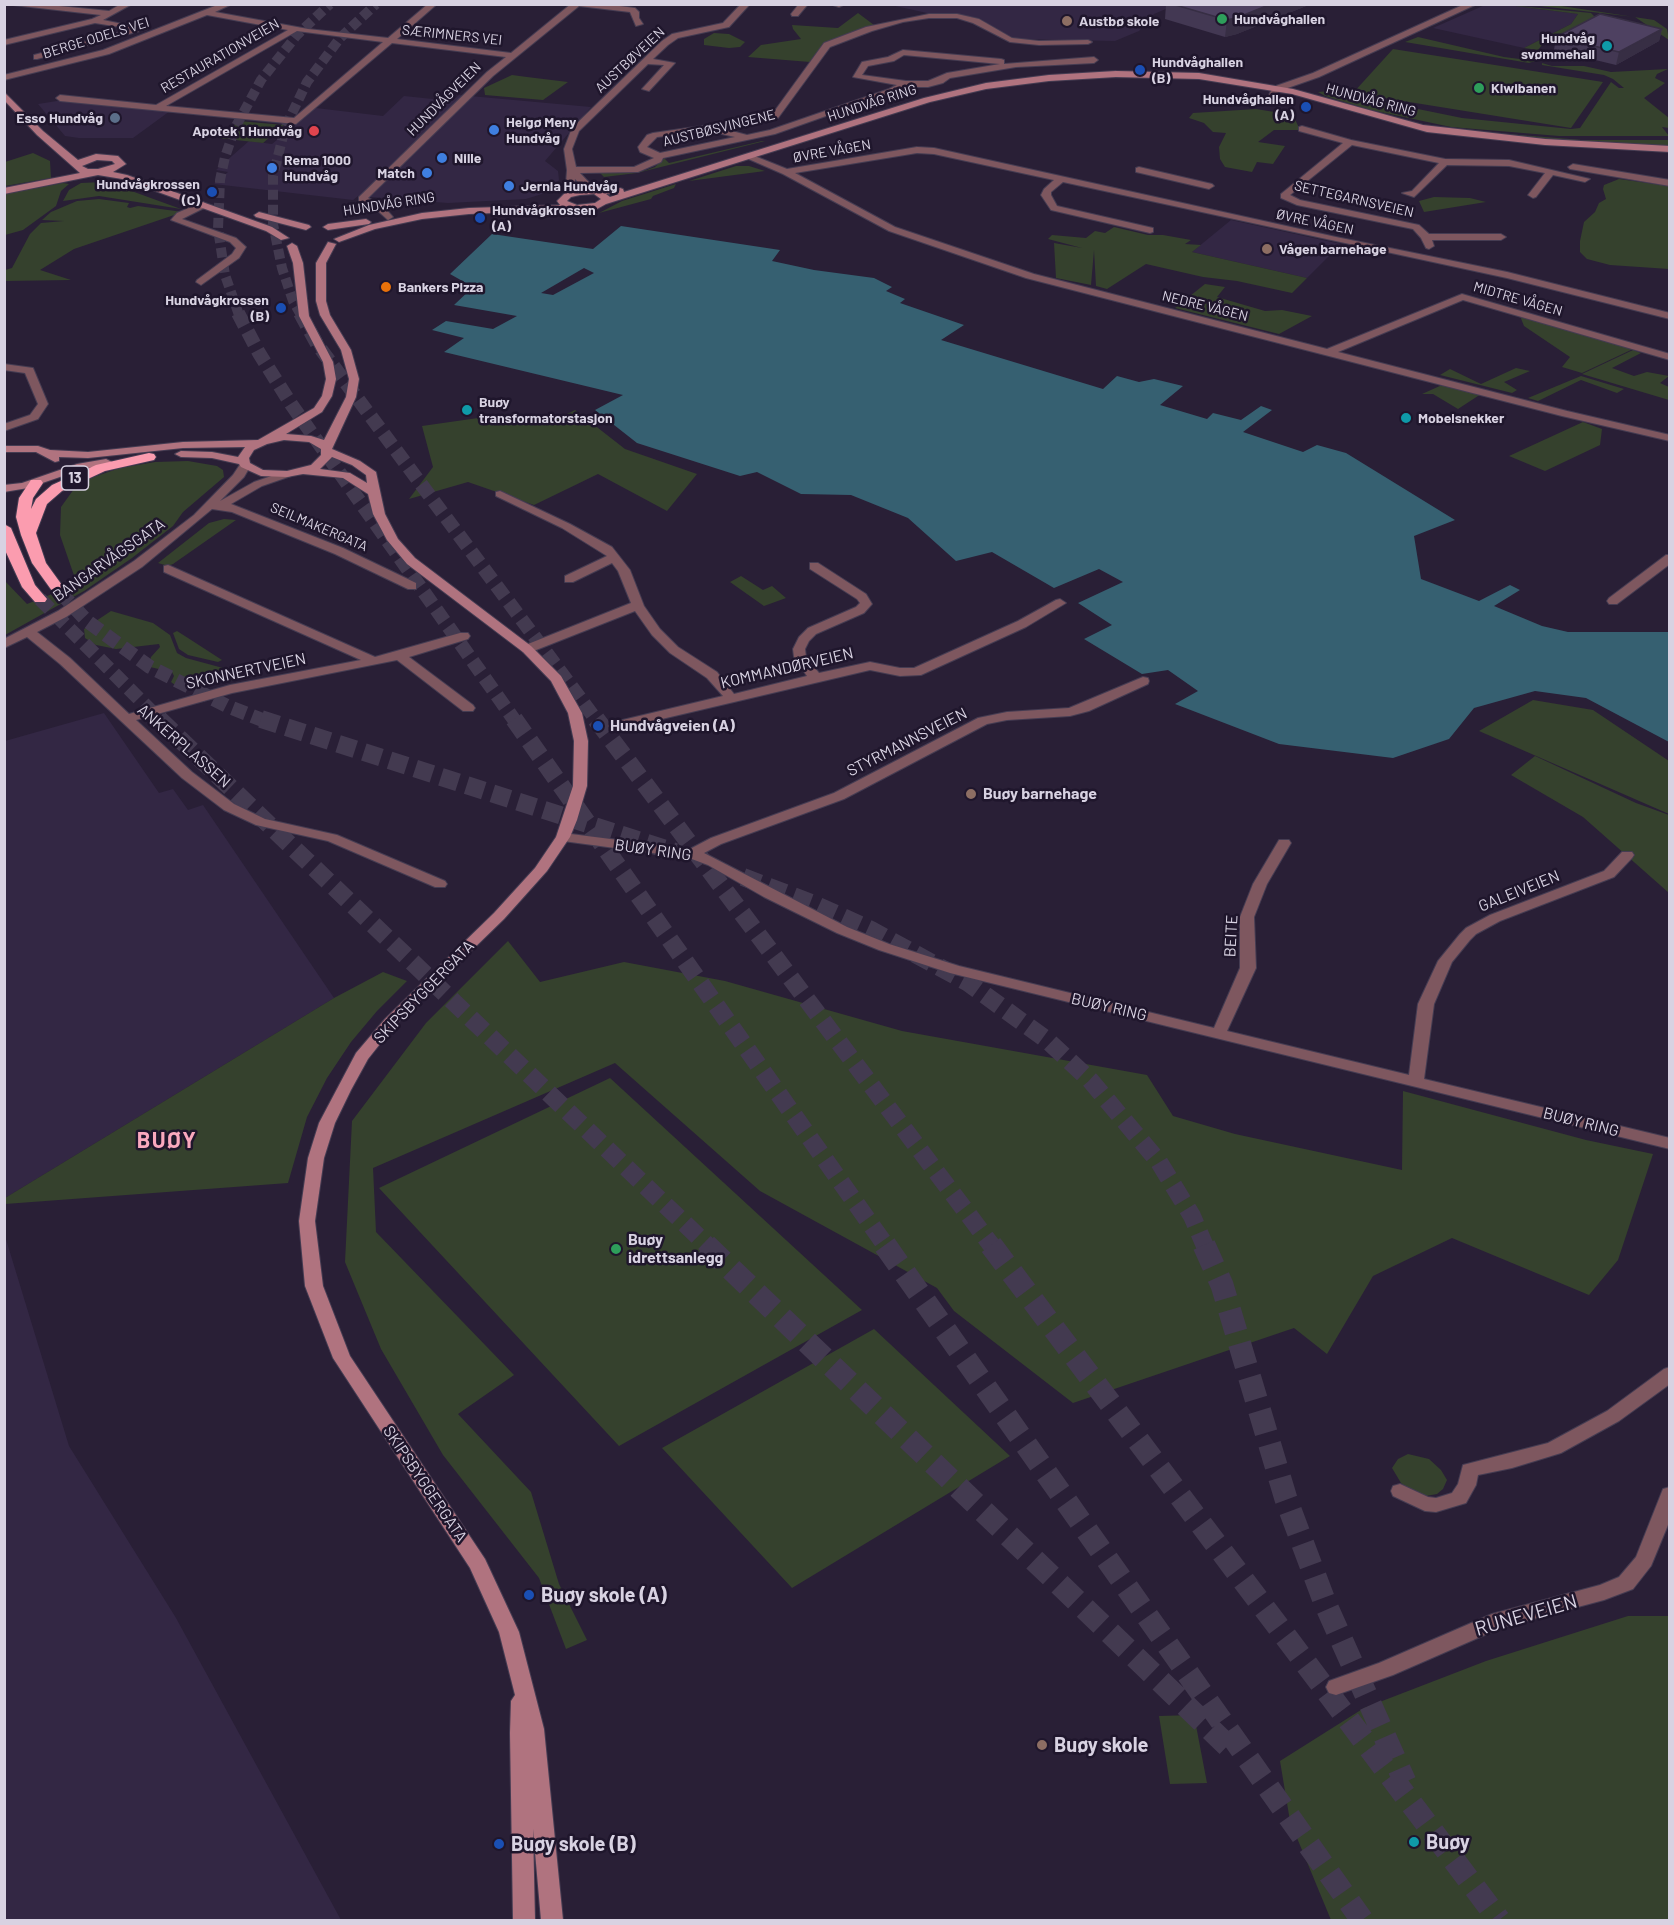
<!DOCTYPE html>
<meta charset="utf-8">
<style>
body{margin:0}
#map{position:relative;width:1674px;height:1925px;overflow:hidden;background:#291f36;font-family:Barlow,sans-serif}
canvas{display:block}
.frame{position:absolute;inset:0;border:6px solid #d8d2e2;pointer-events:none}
</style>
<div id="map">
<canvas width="1674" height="1925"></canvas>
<div class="frame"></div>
</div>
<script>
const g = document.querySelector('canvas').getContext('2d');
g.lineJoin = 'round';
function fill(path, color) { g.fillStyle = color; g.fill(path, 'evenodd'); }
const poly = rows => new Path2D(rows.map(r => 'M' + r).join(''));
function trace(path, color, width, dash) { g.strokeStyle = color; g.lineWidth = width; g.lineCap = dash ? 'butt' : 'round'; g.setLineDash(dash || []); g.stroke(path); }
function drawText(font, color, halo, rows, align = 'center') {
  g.font = font + ' Barlow,sans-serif'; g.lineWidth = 5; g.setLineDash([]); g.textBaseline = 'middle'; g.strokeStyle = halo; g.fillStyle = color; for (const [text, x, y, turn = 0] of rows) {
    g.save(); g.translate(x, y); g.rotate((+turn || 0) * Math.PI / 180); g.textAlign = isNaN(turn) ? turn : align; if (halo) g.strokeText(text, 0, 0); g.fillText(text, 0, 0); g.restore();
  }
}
const built = poly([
 [891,5,1175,5,1154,14,1139,31,1115,41,1018,39,1008,36,979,18,957,14,927,13],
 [1485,5,1508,5,1578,14,1571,24,1524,48,1433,28],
 [459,95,591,107,545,161,558,171,559,180,553,188,545,193,526,199,448,203,358,196,353,200,214,184,228,172,216,170,249,141,272,144,316,108,383,116,404,96,452,101],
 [63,100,170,111,133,138,79,138,65,136,38,104],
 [1231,220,1341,244,1307,278,1192,252],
 [104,713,159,793,173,789,188,810,203,805,334,998,5,1198,5,741],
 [5,1236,69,1446,176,1618,341,1920,5,1920]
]);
const green = poly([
 [1508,5,1591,13,1596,18,1568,39,1555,39,1542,45,1538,50,1524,48,1571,24,1578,14],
 [1531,5,1555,5,1654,20,1667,29,1669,40,1635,17],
 [858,13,874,25,819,50,810,62,748,57,761,45,801,39,793,29,792,25,838,28],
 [714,33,729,34,745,42,740,47,729,48,704,45,704,39],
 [1418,37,1504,57,1535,61,1529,63,1405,42],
 [1393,49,1603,82,1571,128,1353,93],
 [1542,63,1552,66,1584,66,1611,72,1668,69,1657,74,1655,78,1665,83,1644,98,1669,118,1669,128,1662,127,1669,136,1559,136,1451,127,1371,110,1325,96,1318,92,1330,91,1462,118,1571,129,1580,128,1611,82,1619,88,1624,88,1613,79,1604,75,1542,65],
 [512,75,527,77,568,82,543,100,485,95,484,88],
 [1256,109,1293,115,1300,130,1274,130,1258,142,1285,146,1273,164,1257,162,1252,172,1225,167,1220,159,1219,147,1226,133,1213,132,1204,123,1189,118,1193,113],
 [239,121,284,125,263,143,218,138],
 [1458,130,1582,140,1669,140,1669,146,1539,139],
 [762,141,765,141,637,173,604,177,600,173,633,173,647,170,655,167,664,158,669,163],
 [33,153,50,161,51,178,5,186,5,162],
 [736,166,749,166,765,171,689,181],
 [1619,179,1669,186,1669,269,1610,265,1587,259,1580,252,1580,241,1584,222,1595,212,1599,203,1606,199,1603,189,1604,185],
 [103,182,126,189,181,209,99,196,63,201,69,190,81,183],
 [63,183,69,184,61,191,56,206,23,230,5,235,5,194],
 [676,184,674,188,653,196,651,199,599,213,622,201],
 [1434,197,1470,198,1486,202,1424,212,1419,201],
 [99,199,129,203,127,207,130,208,138,206,183,212,74,249,40,270,71,280,5,281,5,270,12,268,30,234,41,223,64,221,42,220,51,212,77,201],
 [1114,227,1148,235,1163,235,1191,240,1185,244,1201,245,1192,252,1307,278,1292,293,1237,281,1203,277,1146,264,1107,289,1096,286,1094,250,1091,285,1056,278,1054,243,1082,248,1048,239,1052,235,1086,238,1095,231,1105,233],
 [1205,284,1225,287,1217,297,1265,311,1282,310,1312,316,1279,334,1175,308],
 [1520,316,1633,349,1582,373,1562,367,1570,357,1524,326],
 [1633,350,1641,353,1612,368,1634,376,1647,372,1669,376,1660,383,1669,387,1669,400,1582,374],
 [1516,368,1530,371,1504,382,1517,390,1512,393,1440,375,1450,369,1481,384],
 [1581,376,1624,389,1617,393,1581,380,1538,401,1528,398],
 [1442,385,1481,394,1458,409,1433,394,1422,394],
 [575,410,625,449,697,474,667,511,598,474,534,505,468,482,409,499,433,467,422,426,506,414,549,423],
 [1583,422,1602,429,1600,445,1545,471,1509,456],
 [188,461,217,466,223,470,224,477,183,512,173,526,132,558,84,591,5,635,5,581,27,604,77,584,60,535,61,507,79,482,120,468,155,462],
 [224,519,236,520,173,564,168,566,158,563,209,523],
 [741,576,763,590,772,586,786,598,764,606,730,582],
 [111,611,153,623,170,635,177,653,186,658,223,668,232,680,226,682,224,676,175,685,171,682,174,676,172,672,150,667,149,664,151,657,160,647,159,644,116,649,96,645,85,638,84,629],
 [177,631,188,638,222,660,218,662,188,655,179,649,173,633],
 [1533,700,1593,710,1669,761,1669,814,1479,731],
 [1535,756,1636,803,1669,815,1669,893,1583,817,1511,775],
 [508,941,540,982,624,962,725,981,902,1031,1147,1075,1173,1116,1235,1134,1402,1170,1403,1091,1586,1140,1653,1154,1618,1260,1589,1295,1452,1238,1373,1276,1327,1354,1294,1328,1073,1403,954,1311,937,1288,760,1191,615,1063,373,1168,376,1232,514,1375,458,1414,531,1492,559,1584,587,1640,566,1649,539,1578,443,1455,381,1349,345,1262,352,1121,426,1023],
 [383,972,407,981,377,1011,351,1042,327,1078,307,1117,288,1183,5,1204,5,1198,334,998],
 [610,1078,862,1310,619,1446,379,1188],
 [874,1329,1010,1456,792,1588,662,1448],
 [1408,1454,1429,1459,1441,1470,1447,1480,1443,1489,1437,1494,1426,1496,1413,1492,1401,1483,1392,1468,1398,1459],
 [1628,1616,1669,1616,1669,1920,1331,1920,1290,1821,1280,1761,1364,1708,1486,1661],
 [1194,1715,1207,1783,1170,1784,1159,1716]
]);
const water = poly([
 [621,226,780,250,772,261,814,270,874,278,892,287,886,291,905,299,900,303,964,325,941,340,1103,389,1117,376,1139,382,1154,379,1183,386,1160,405,1207,419,1213,413,1241,420,1261,406,1272,410,1243,432,1303,452,1317,445,1346,453,1455,520,1414,536,1421,579,1479,601,1510,585,1520,590,1494,606,1542,626,1568,632,1669,632,1669,742,1586,698,1535,691,1474,708,1449,739,1393,758,1279,744,1175,704,1198,691,1168,670,1142,674,1084,639,1112,625,1078,603,1123,582,1099,569,1054,588,992,552,956,561,908,518,851,495,801,494,757,472,740,476,637,443,595,410,623,395,444,352,464,338,432,330,446,321,493,329,517,316,454,305,473,287,450,274,492,234,593,249],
 [584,268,594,273,553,295,541,293]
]);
const highwayTunnelFar3 = poly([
 [239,315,225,275,218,229,220,180,225,157,235,128,261,80,297,35,330,4],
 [301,315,293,301,282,268,273,224,273,176,285,128,307,82,340,38,376,4]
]);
const highwayTunnelFar2 = poly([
 [238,313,259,353,291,404,515,721],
 [300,313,317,344,597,721],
 [60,592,87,621,150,667,227,706,265,721],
 [40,599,161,721]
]);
const highwayTunnelFar1 = poly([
 [159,719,708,1246],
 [261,719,675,852],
 [514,719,886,1246],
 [596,719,992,1246],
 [743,877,814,904,871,930,967,982,1047,1040,1090,1080,1159,1162,1192,1216,1205,1246]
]);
const highwayTunnel = poly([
 [706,1245,1230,1748],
 [885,1245,1362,1920],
 [991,1245,1499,1920],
 [1204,1245,1222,1285,1286,1499,1325,1603,1405,1782]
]);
const street = poly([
 [4,4,39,4,109,11,121,4,132,4,103,20,147,29,37,59,34,59,34,55,132,29,95,23,4,45,4,40,92,19,101,15,4,4],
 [220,4,232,4,215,12,308,29,388,38,428,4,437,4,397,39,511,53,571,4,604,4,635,8,639,12,639,18,643,24,636,26,630,12,579,6,493,76,368,198,383,206,393,217,388,220,377,210,359,201,359,197,487,72,506,57,392,43,296,124,60,101,56,98,60,95,156,105,288,30,207,15,109,54,4,80,4,75,103,50,220,4],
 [297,31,383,42,294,118,166,106,297,31],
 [741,4,750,4,729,27,678,38,668,45,653,59,675,63,649,91,642,89,664,65,648,64,579,131,572,149,576,167,634,167,654,158,640,152,638,147,647,135,653,133,709,125,747,135,770,130,889,89,897,85,853,77,862,62,888,57,903,50,1001,59,1004,60,1004,64,1094,57,1098,60,1094,63,1016,67,950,78,943,83,928,87,908,87,775,134,663,158,661,162,638,172,580,173,598,192,590,194,575,179,573,195,565,197,567,170,564,149,572,128,662,41,672,34,723,23,741,4],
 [904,55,1000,64,947,73,928,81,906,81,862,75,868,66,894,61,904,55],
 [709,131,735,137,660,153,647,147,657,137,709,131],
 [799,4,808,4,798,16,792,16,791,14,799,4],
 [830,4,843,4,843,5,839,7,830,4],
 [1465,4,1477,4,1319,77,1279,91,1276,97,1269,95,1273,87,1313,73,1465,4],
 [929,14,957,14,979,19,1012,38,1039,41,1088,40,1092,42,1088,44,1039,45,1010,42,973,23,957,18,929,18,903,22,872,31,830,47,778,118,771,116,824,43,866,27,929,14],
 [1302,126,1351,140,1445,159,1509,160,1590,179,1585,182,1553,175,1536,197,1533,198,1528,195,1545,173,1509,166,1447,165,1414,197,1402,193,1412,191,1439,163,1352,145,1290,195,1300,200,1419,225,1429,234,1501,234,1506,237,1501,240,1432,240,1434,246,1429,249,1426,248,1421,238,1413,229,1297,205,1281,198,1281,194,1343,143,1299,131,1299,127,1302,126],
 [917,147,934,148,1336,237,1507,272,1670,313,1670,319,1507,278,1063,182,1051,192,1051,195,1057,206,1153,228,1153,232,1150,233,1051,210,1041,195,1044,189,1054,180,934,154,917,153,795,173,895,227,1034,274,1327,349,1462,294,1670,354,1670,360,1463,300,1338,352,1567,411,1670,435,1670,441,1562,416,1026,278,889,231,783,174,744,157,752,155,787,169,917,147],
 [1573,164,1670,180,1670,186,1570,169,1568,167,1573,164],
 [1139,167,1212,184,1214,186,1209,189,1136,172,1136,168,1139,167],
 [203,202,208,205,206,207,182,219,236,238,246,247,239,258,201,285,196,282,197,280,232,254,236,248,230,242,171,220,177,213,203,202],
 [4,364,33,368,48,404,38,419,4,431,4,424,30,415,38,404,25,373,4,370,4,364],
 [245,462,251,465,244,477,220,501,254,482,283,472,291,472,291,476,262,486,231,504,343,548,416,583,416,589,408,589,335,554,232,512,212,509,142,567,66,617,37,632,70,658,129,714,230,685,361,660,164,572,164,566,168,565,375,657,460,633,468,633,470,636,468,639,409,657,473,705,475,708,473,711,463,711,397,660,232,693,136,720,192,772,234,804,265,819,337,835,445,881,447,884,445,887,435,887,328,841,256,825,224,810,182,778,60,664,27,637,4,648,4,639,58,611,134,561,194,515,233,475,241,463,245,462],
 [500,491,570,524,612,547,630,570,644,606,660,629,678,647,717,672,734,694,807,676,794,657,793,649,799,637,808,628,856,607,860,603,857,599,810,569,810,563,818,563,866,594,872,604,864,613,816,634,809,641,805,649,806,657,819,673,870,662,900,668,914,668,1018,621,1056,600,1060,599,1066,603,1026,627,921,675,900,676,870,670,615,730,610,729,608,726,610,723,723,696,707,678,670,653,652,635,635,611,531,652,523,652,521,649,523,646,631,603,618,571,612,563,573,582,565,582,565,576,607,556,562,528,496,496,496,492,500,491],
 [1666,555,1670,555,1670,564,1617,604,1609,604,1607,601,1609,598,1666,555],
 [1143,677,1148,678,1149,681,1148,684,1089,711,1070,716,1007,720,987,724,844,799,721,844,704,853,847,927,889,944,959,966,1214,1028,1240,968,1240,917,1253,884,1279,840,1289,840,1291,843,1267,884,1254,917,1256,968,1227,1031,1409,1075,1418,1004,1438,961,1460,934,1466,928,1490,915,1604,871,1622,852,1632,852,1634,855,1632,858,1614,877,1500,921,1476,934,1470,940,1452,962,1434,1004,1424,1079,1670,1138,1670,1149,950,973,879,950,837,933,764,897,708,865,689,858,563,841,556,837,563,833,690,849,711,838,834,793,978,718,1007,712,1069,708,1143,677],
 [1670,1367,1670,1384,1619,1421,1561,1453,1512,1468,1478,1475,1476,1485,1466,1503,1436,1512,1425,1511,1393,1496,1391,1491,1393,1486,1400,1484,1428,1497,1436,1498,1452,1493,1458,1484,1463,1465,1548,1443,1607,1411,1664,1369,1670,1367],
 [1670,1487,1670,1520,1651,1566,1633,1589,1604,1600,1503,1627,1393,1675,1336,1695,1329,1693,1326,1687,1329,1681,1379,1663,1492,1614,1600,1585,1619,1577,1636,1557,1661,1494,1663,1489,1670,1487]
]);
const secondary = poly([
 [1116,71,1199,73,1293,89,1423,125,1545,139,1670,146,1670,152,1545,145,1427,132,1292,94,1199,79,1116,77,1049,81,986,89,930,102,606,204,597,209,469,214,422,219,375,229,339,242,334,239,369,225,422,213,469,208,560,205,557,201,565,193,580,189,620,188,623,189,624,192,924,98,986,83,1049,75,1116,71],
 [594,194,601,199,595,203,577,205,567,201,571,197,580,195,594,194],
 [606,194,619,194,610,197,606,194],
 [4,92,43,131,78,160,96,154,118,156,126,164,113,172,127,175,272,227,289,238,281,240,266,231,122,179,98,175,4,194,4,188,80,173,37,135,4,100,4,92],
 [97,160,112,161,115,164,98,169,88,169,82,166,97,160],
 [259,212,309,225,311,227,306,230,256,217,254,215,259,212],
 [366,219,371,222,369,224,328,230,323,227,328,224,366,219],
 [328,242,336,244,326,263,326,301,330,315,351,350,359,379,356,397,332,449,360,461,376,472,385,514,398,539,415,558,531,646,561,676,582,713,588,741,587,786,577,820,570,837,547,871,504,919,395,1025,368,1059,351,1090,335,1123,324,1158,315,1221,323,1286,350,1356,485,1559,519,1632,544,1729,563,1920,541,1920,533,1829,535,1920,513,1920,510,1733,511,1701,515,1695,499,1632,470,1568,333,1358,305,1286,299,1221,308,1158,319,1123,356,1053,385,1019,494,913,535,868,556,837,573,786,574,741,568,713,551,681,523,652,407,564,387,540,373,514,368,494,343,478,303,474,287,477,261,476,241,467,239,464,212,458,181,457,175,454,181,451,212,452,238,457,245,447,183,448,88,458,59,457,59,461,55,462,36,452,4,452,4,446,38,446,50,450,88,452,183,442,258,440,314,408,322,396,326,379,323,362,299,316,293,263,287,246,292,243,297,246,303,263,309,316,333,362,336,379,332,396,322,412,286,434,311,436,324,440,346,397,349,379,341,350,320,315,316,301,316,263,328,242],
 [284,440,309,442,321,449,321,455,311,465,287,471,263,470,250,463,249,458,254,450,267,444,284,440],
 [332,457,352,465,366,475,367,483,350,473,320,469,332,457],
 [106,459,112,462,110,464,83,469,28,488,4,492,4,485,22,483,77,464,106,459]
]);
const highway = poly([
 [149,453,154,454,156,457,154,460,105,471,62,491,47,504,36,533,46,563,67,592,65,595,55,595,32,563,21,535,16,517,19,498,31,480,41,480,43,483,33,498,31,509,36,499,52,485,96,465,149,453],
 [4,524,11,528,35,585,47,599,45,602,35,602,22,587,4,548,4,524]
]);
const wall = poly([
 [1166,4,1311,4,1237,34,1225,37,1165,19],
 [1662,29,1659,41,1616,65,1554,50,1556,37]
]);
const shadedWall = poly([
 [1271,4,1311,4,1237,34,1225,37,1227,20],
 [1662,29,1659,41,1616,65,1619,52]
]);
const building = poly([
 [1172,4,1271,4,1239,17,1227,20,1172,4],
 [1600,14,1662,29,1619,52,1556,37,1600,14]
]);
const markers = [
 [1222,19,6,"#2e9e5b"],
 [1067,21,6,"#8d6e63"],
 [1607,46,6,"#0f9aa8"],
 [1140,70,6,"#1a4fb4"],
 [1479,88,6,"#2e9e5b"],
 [1306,107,6,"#1a4fb4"],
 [115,118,6,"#5c6f8a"],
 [494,130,6,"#3f7fe0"],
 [314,131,6,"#e0444e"],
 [442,158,6,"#3f7fe0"],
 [272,168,6,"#3f7fe0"],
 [427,173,6,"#3f7fe0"],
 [509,186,6,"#3f7fe0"],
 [212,192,6,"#1a4fb4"],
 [480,218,6,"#1a4fb4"],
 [1267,249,6,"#8d6e63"],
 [386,287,6,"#e8710a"],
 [281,308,6,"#1a4fb4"],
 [467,410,6,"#0f9aa8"],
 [1406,418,6,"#0f9aa8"],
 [598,726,6,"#1a4fb4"],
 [971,794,6,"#8d6e63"],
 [616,1249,6,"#2e9e5b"],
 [529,1595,6,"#1a4fb4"],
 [1042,1745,6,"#8d6e63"],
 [1414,1842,6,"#0f9aa8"],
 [499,1844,6,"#1a4fb4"]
];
const farPoinames = [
 ["Hundvåghallen",1234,19],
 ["Austbø skole",1079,21],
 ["Hundvåg",1595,38,"right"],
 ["svømmehall",1595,54,"right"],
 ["Hundvåghallen",1152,62],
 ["(B)",1152,78],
 ["Kiwibanen",1491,88],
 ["Hundvåghallen",1294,99,"right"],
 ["(A)",1294,115,"right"],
 ["Esso Hundvåg",103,118,"right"],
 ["Helgø Meny",506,122],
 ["Hundvåg",506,138],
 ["Apotek 1 Hundvåg",302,131,"right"],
 ["Nille",454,158],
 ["Rema 1000",284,160],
 ["Hundvåg",284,176],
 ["Match",415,173,"right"],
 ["Hundvågkrossen",200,184,"right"],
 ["(C)",200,200,"right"],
 ["Jernia Hundvåg",521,186],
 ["Hundvågkrossen",492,210],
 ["(A)",492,226],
 ["Vågen barnehage",1279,249],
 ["Bankers Pizza",398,287],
 ["Hundvågkrossen",269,300,"right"],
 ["(B)",269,316,"right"],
 ["Buøy",479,402],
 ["transformatorstasjon",479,418],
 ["Mobelsnekker",1418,418]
];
const farStreetnames = [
 ["SÆRIMNERS VEI",452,35,6],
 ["BERGE ODELS VEI",96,38,-17],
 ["RESTAURATIONVEIEN",220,56,-30],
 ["AUSTBØVEIEN",630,60,-43],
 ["HUNDVÅGVEIEN",444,99,-45],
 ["HUNDVÅG RING",1371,100,15],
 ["HUNDVÅG RING",872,103,-18],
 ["AUSTBØSVINGENE",719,128,-14],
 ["ØVRE VÅGEN",832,151,-10],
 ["SETTEGARNSVEIEN",1354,199,13],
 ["HUNDVÅG RING",389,204,-9],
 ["ØVRE VÅGEN",1315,222,12],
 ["MIDTRE VÅGEN",1518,299,16],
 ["NEDRE VÅGEN",1205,306,14],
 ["SEILMAKERGATA",319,527,23]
];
const shields = [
 [75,478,27]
];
const shieldNames = [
 ["13",75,478]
];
const streetNames = [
 ["BANGARVÅGSGATA",109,560,-35],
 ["KOMMANDØRVEIEN",787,668,-13],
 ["SKONNERTVEIEN",246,671,-12],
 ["STYRMANNSVEIEN",907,742,-27],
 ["ANKERPLASSEN",184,746,41],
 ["BUØY RING",653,850,8],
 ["GALEIVEIEN",1519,891,-22],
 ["BEITE",1231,936,-87],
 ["SKIPSBYGGERGATA",424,992,-46],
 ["BUØY RING",1109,1007,13],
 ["BUØY RING",1581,1122,14],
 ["SKIPSBYGGERGATA",425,1484,56]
];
const poiNames = [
 ["Hundvågveien (A)",610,726],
 ["Buøy barnehage",983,794],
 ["Buøy",628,1240],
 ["idrettsanlegg",628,1258]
];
const nearPoinames = [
 ["Buøy skole (A)",541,1595],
 ["Buøy skole",1054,1745],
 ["Buøy",1426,1842],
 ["Buøy skole (B)",511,1844]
];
const nearStreetnames = [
 ["RUNEVEIEN",1526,1615,-16]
];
const districtNames = [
 ["BUØY",167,1141]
];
fill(built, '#332744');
fill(green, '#35412d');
fill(water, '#366071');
trace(highwayTunnelFar3, '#433a50', 10, [10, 5]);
trace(highwayTunnelFar2, '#433a50', 14, [14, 7]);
trace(highwayTunnelFar1, '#433a50', 18, [18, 9]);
trace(highwayTunnel, '#433a50', 23, [23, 12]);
trace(street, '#453c52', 2);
trace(secondary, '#453c52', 2);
trace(highway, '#453c52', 2);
fill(street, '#7e575f');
fill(secondary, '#b0737f');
fill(highway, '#fb9caf');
fill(wall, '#433853');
fill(shadedWall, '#372e44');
fill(building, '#4e4161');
trace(building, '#372e44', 1.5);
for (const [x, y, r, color] of markers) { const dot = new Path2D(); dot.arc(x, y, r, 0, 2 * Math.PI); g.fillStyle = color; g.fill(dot); trace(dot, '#1f162c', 2); }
drawText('bold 14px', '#d8d2e2', '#1f162c', farPoinames, 'left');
drawText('14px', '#d8d2e2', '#1f162c', farStreetnames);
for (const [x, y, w] of shields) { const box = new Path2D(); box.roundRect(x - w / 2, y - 12, w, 24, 4.5); g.fillStyle = '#1f162c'; g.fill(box); trace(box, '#d8d2e2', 1.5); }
drawText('bold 15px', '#d8d2e2', null, shieldNames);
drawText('16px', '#d8d2e2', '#1f162c', streetNames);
drawText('bold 16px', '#d8d2e2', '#1f162c', poiNames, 'left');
drawText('bold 20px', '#d8d2e2', '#1f162c', nearPoinames, 'left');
drawText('20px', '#d8d2e2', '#1f162c', nearStreetnames);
g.letterSpacing = '1.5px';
drawText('bold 22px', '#faa8bd', '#1f162c', districtNames);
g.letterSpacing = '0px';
</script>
